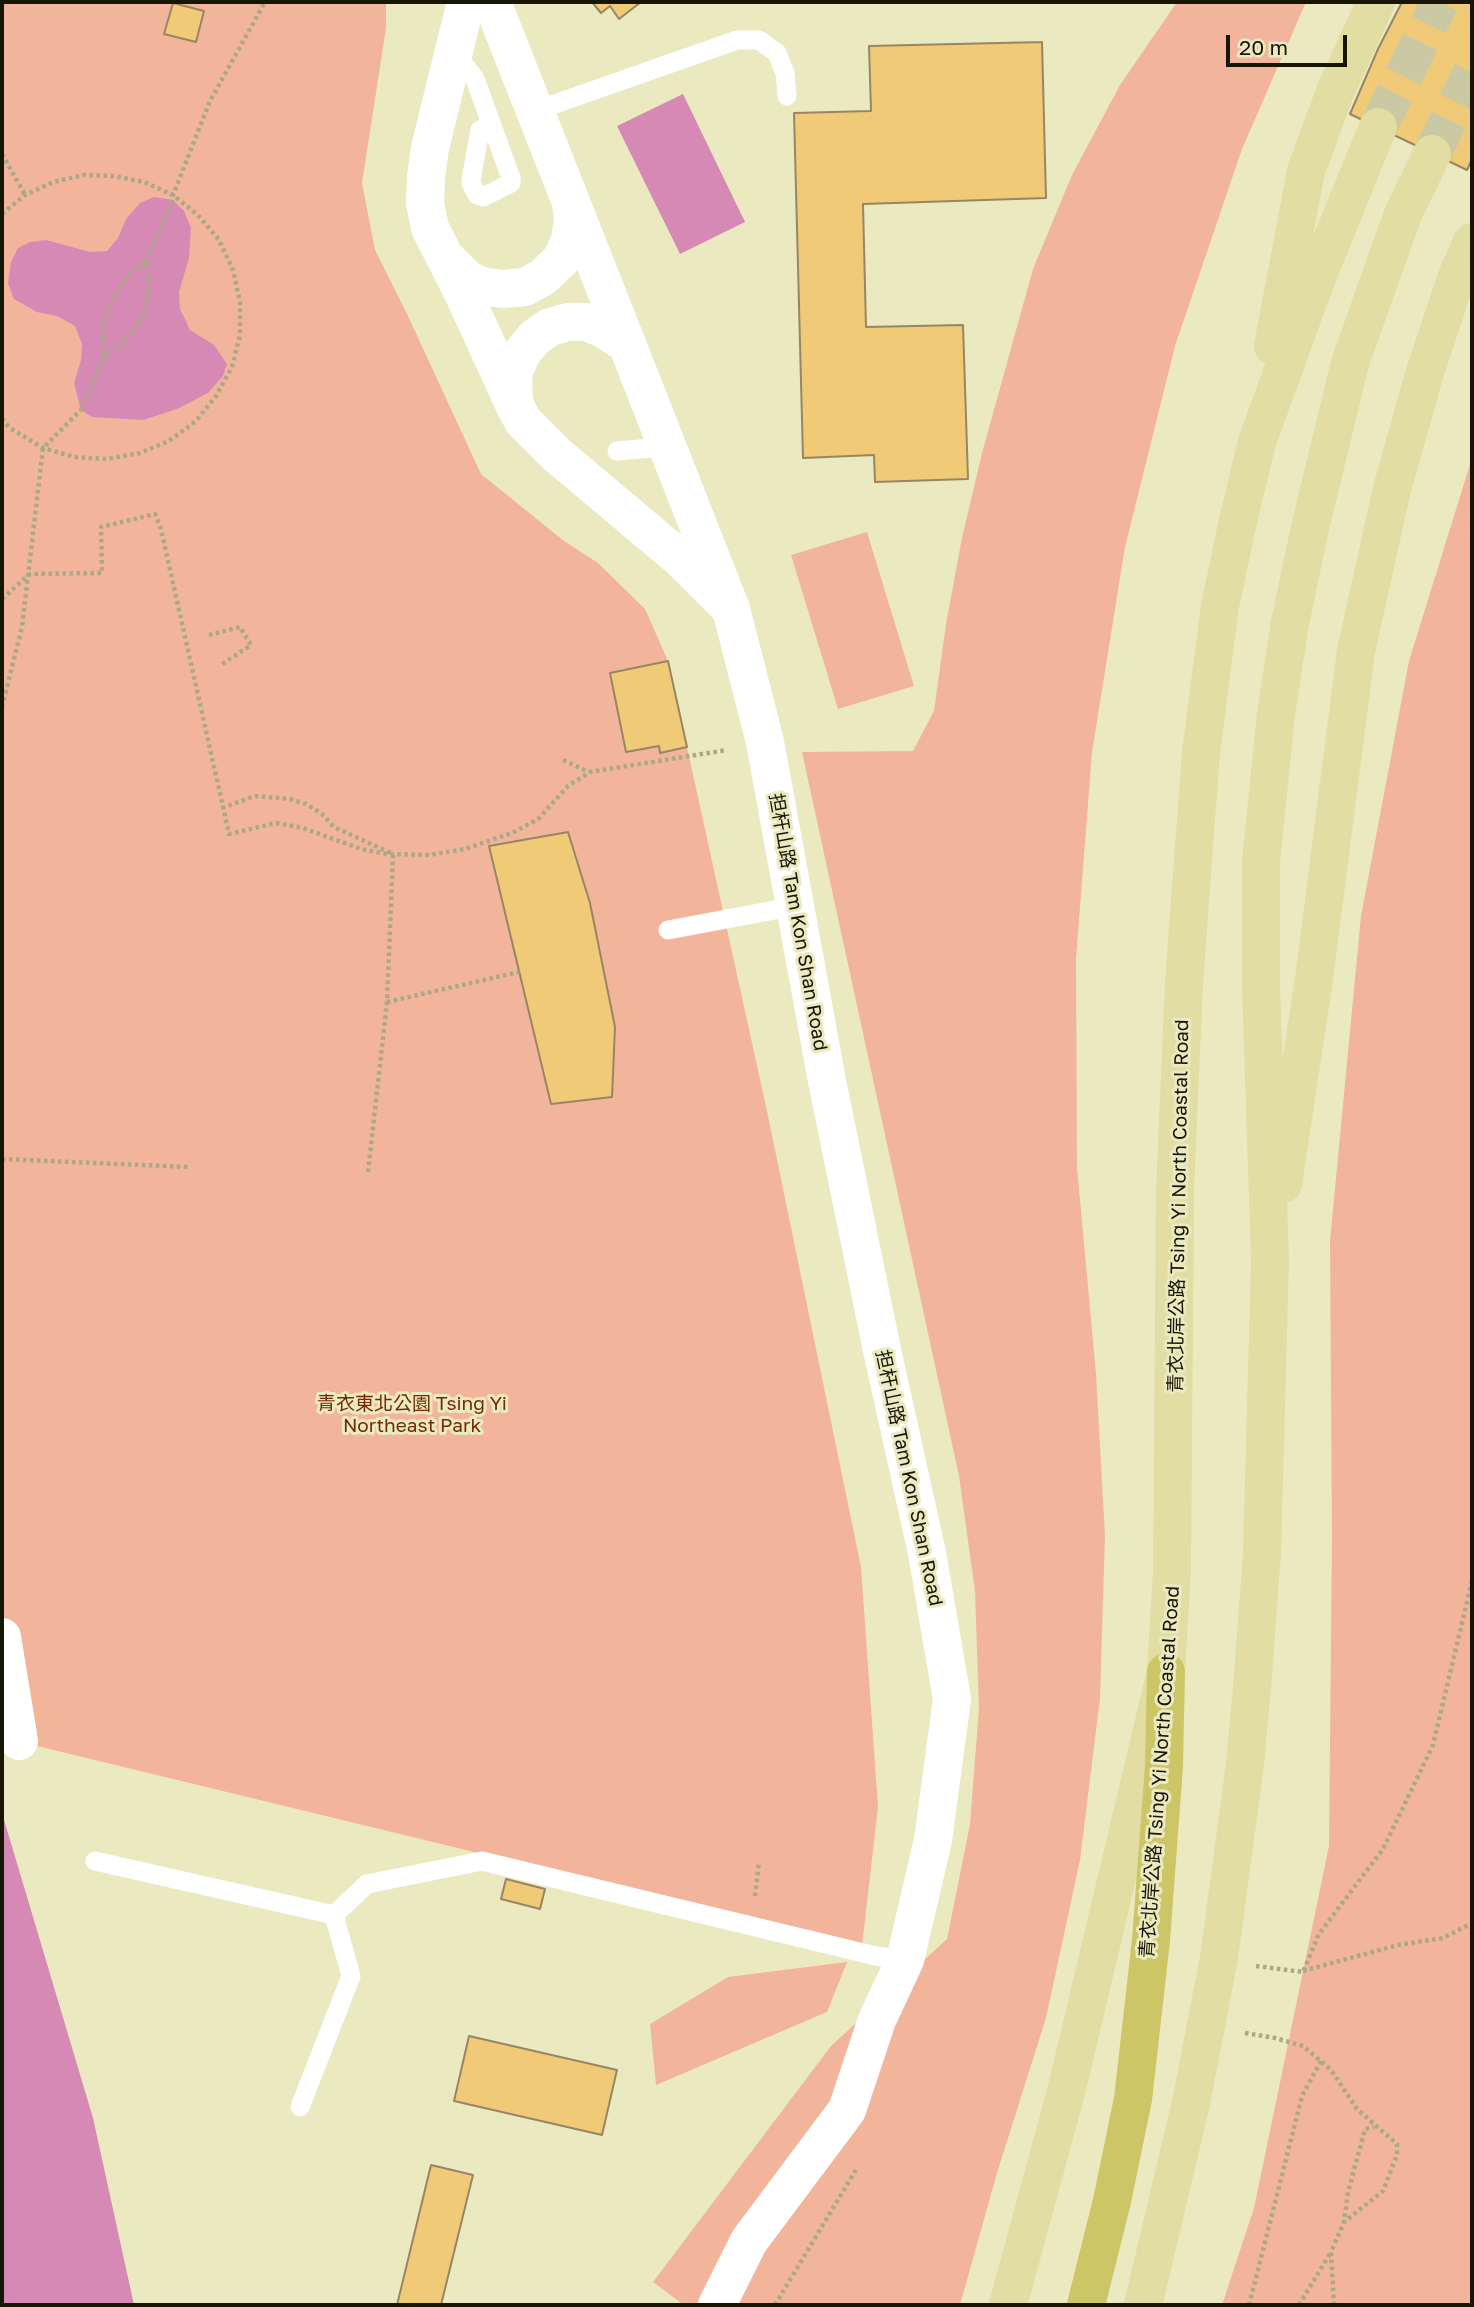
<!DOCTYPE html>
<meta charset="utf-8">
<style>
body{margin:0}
#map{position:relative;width:1474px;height:2307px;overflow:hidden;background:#ebe9c0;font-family:"Golos Text",sans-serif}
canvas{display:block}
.frame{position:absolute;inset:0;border:4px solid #161506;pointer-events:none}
.scale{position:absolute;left:1226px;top:35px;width:121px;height:32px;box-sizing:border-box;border:4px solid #161506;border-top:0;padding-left:9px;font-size:21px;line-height:24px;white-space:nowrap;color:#161506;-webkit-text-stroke:5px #ebe9c0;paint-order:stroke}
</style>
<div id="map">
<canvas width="1474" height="2307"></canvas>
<div class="frame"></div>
<div class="scale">20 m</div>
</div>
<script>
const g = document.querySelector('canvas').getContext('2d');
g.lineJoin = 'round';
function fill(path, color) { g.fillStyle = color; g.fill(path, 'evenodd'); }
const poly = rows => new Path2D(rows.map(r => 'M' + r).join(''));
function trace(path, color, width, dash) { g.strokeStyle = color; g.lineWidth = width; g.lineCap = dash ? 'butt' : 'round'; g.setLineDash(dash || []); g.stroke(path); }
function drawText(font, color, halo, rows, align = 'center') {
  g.font = font + ' "Golos Text","Noto Sans TC",sans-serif'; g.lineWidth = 6; g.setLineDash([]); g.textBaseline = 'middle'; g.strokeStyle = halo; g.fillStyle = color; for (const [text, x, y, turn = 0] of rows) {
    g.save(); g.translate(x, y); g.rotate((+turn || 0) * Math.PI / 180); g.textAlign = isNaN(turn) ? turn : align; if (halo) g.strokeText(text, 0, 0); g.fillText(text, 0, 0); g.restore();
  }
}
const green = poly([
 [2,2,386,2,386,28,362,183,375,250,408,316,481,474,564,541,598,563,645,609,668,661,767,1111,861,1567,878,1807,862,1946,37,1746,2,1735],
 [1177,2,1306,2,1242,149,1175,346,1125,547,1092,752,1076,959,1077,1167,1096,1374,1105,1536,1100,1698,1080,1860,1046,2018,997,2173,960,2305,684,2305,653,2282,831,2046,947,1939,970,1824,979,1708,975,1591,959,1476,802,752,913,751,934,711,946,624,962,538,982,453,1033,269,1072,175,1120,85],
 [1472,458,1472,2305,1222,2305,1254,2208,1329,1846,1332,1537,1330,1241,1361,916,1409,661],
 [867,532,914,686,838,709,791,555],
 [847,1962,827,2012,656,2085,650,2024,728,1977]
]);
const water = poly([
 [683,94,745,222,680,254,617,126],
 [154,197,173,200,184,211,191,228,189,258,179,292,180,309,190,330,214,345,227,364,223,376,208,393,177,409,143,420,92,417,81,410,74,383,81,360,82,344,75,326,57,316,37,312,14,299,8,283,11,262,18,248,30,242,46,240,90,252,107,251,118,238,126,219,140,203],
 [2,1813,93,2118,134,2305,2,2305]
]);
const building = poly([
 [592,2,641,2,619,19,610,6,601,13,592,2],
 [1402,2,1472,2,1472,159,1467,170,1350,114,1378,49,1402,2],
 [173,3,204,11,196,42,164,34,173,3],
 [1042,42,1046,198,863,204,866,327,963,325,968,479,875,482,874,455,803,458,794,113,871,111,869,46,1042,42],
 [668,661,687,747,660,753,659,746,626,752,610,673,668,661],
 [568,832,590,903,615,1027,612,1097,551,1104,489,846,568,832],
 [506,1879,545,1889,540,1909,501,1899,506,1879],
 [469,2036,617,2070,602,2135,454,2101,469,2036],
 [431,2165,473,2175,441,2305,397,2305,431,2165]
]);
const primaryTunnel = poly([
 [1378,127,1440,2],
 [1432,154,1472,72]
]);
const path = poly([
 [2,154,25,195],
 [2,214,25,195,53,182,84,175,114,176,144,182,173,195,198,215,219,240,233,270,240,302,240,335,232,367,216,396,196,421,169,441,140,453,107,459,74,457,43,448,10,428,2,419],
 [146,261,173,200,173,195,210,101,265,2],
 [2,599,30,574,102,573,101,527,155,514,161,529,229,834,276,823,303,828,361,849,387,854,429,855,465,849,512,833,538,819,568,786,590,772,727,750],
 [209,635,240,627,251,645,221,665],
 [2,707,22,627,43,448,81,410,104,356,103,334,107,313,116,293,129,275,146,261,149,279,148,298,143,316,133,332,120,346,104,356],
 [563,760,589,772],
 [222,808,255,796,290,799,306,804,322,814,334,827,393,854,387,1002,368,1172],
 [387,1002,519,972],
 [2,1159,189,1167],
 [755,1896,759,1862],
 [1256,1966,1303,1972,1319,1934,1383,1849,1433,1745,1472,1581],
 [1303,1971,1398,1945,1443,1938,1472,1923],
 [1245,2033,1275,2038,1303,2046,1331,2070,1357,2109,1397,2144,1397,2155,1383,2191,1344,2222],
 [775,2305,857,2168],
 [1249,2305,1302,2096,1321,2061],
 [1299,2305,1331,2252],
 [1334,2305,1331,2252,1344,2222,1348,2192,1365,2129,1374,2127]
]);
const lane = poly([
 [454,51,475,79,511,178,511,183,483,197,477,195,471,183,472,174,480,130,491,124],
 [535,111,737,40,759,40,777,53,785,73,787,96],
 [617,451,652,448,668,449],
 [668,930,796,906],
 [95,1861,334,1915,367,1884,482,1861,876,1956,905,1960],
 [300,2107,351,1976,334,1915]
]);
const street = poly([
 [2,1637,19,1741],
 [717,2305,749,2241,847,2110,877,2020,905,1960,933,1840,952,1699,927,1553,882,1350,827,1081,765,742,731,609,627,344,602,328,586,322,568,322,550,327,534,338,522,353,514,371,513,389,515,406,523,421,557,455,682,560,731,609]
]);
const secondary = poly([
 [466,2,430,148,426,177,425,203,430,228,463,293,515,406],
 [492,2,627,344],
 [447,259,467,279,481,286,503,289,525,287,543,277,561,260,570,240,573,220,571,204]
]);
const primary = poly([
 [1273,346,1306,171,1335,92,1376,2],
 [1283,1184,1314,979,1356,651,1392,489,1425,372,1457,276,1472,242],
 [1008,2305,1066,2092,1166,1672,1172,1570,1175,1191,1184,983,1201,752,1220,606,1238,521,1257,442,1317,277,1378,127],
 [1143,2305,1191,2103,1219,1958,1245,1764,1253,1676,1262,1553,1270,1261,1261,985,1261,862,1276,714,1290,623,1310,528,1350,363,1403,214,1432,154]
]);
const highway = poly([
 [1086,2305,1112,2201,1133,2099,1151,1940,1164,1766,1166,1672]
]);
const streetNames = [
 ["担杆山路 Tam Kon Shan Road",798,922,80],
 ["青衣北岸公路 Tsing Yi North Coastal Road",1179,1206,-89],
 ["担杆山路 Tam Kon Shan Road",909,1478,78],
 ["青衣北岸公路 Tsing Yi North Coastal Road",1160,1772,-86]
];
const parkNames = [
 ["青衣東北公園 Tsing Yi",412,1404],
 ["Northeast Park",412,1426]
];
fill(green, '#f2b59b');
fill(water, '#d789b6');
fill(building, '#f1ca77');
trace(building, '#978663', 2);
trace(primaryTunnel, '#cbc9a4', 38, [38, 19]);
trace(path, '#aaa887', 4.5, [3.5, 3.5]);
trace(lane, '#fff', 19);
trace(street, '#fff', 38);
trace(secondary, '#fff', 38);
trace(primary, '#e1dda3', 38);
trace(highway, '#cdc666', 38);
drawText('19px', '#161506', '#ebe9c0', streetNames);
drawText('19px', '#722a00', '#ebe9c0', parkNames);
</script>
